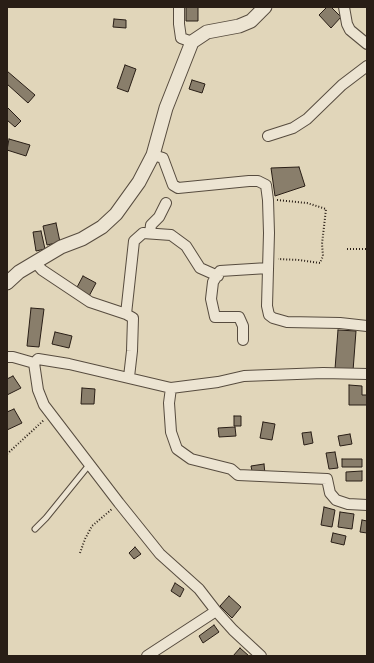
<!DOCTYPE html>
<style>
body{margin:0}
#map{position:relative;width:374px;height:663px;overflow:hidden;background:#e1d6ba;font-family:"Gentium Book Plus",serif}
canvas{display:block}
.frame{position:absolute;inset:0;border:8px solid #291e16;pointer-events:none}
</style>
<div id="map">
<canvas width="374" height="663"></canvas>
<div class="frame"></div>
</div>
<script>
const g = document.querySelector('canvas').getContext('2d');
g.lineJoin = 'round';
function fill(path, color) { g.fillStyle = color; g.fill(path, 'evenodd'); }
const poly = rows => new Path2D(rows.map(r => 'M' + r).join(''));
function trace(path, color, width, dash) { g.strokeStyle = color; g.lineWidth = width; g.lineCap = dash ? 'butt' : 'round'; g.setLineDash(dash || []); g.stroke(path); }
const building = poly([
 [186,7,198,7,198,21,186,21,186,7],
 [327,7,331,7,341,17,331,28,319,15,327,7],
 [114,19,126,20,126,28,113,27,114,19],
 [125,65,136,69,128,92,117,88,125,65],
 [7,71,35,95,28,103,7,84,7,71],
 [192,80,205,84,202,93,189,89,192,80],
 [7,107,21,121,15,127,7,120,7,107],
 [9,139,30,145,26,156,7,150,9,139],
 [299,167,305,186,275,196,271,168,299,167],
 [56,223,60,242,47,245,43,226,56,223],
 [41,231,45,249,36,251,33,232,41,231],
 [83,276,96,283,88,298,75,291,83,276],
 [31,308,44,309,39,347,27,346,31,308],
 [338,330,356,331,353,371,335,369,338,330],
 [55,332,72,336,69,348,52,344,55,332],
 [13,376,21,388,7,395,7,379,13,376],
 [349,385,362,386,362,395,367,395,367,405,349,405,349,385],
 [82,388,95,389,94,404,81,404,82,388],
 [14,409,22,423,7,430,7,412,14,409],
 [234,416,241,416,241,426,234,426,234,416],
 [263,422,275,424,272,440,260,438,263,422],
 [235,427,236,436,219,437,218,428,235,427],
 [311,432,313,443,304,445,302,433,311,432],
 [350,434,352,444,340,446,338,436,350,434],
 [335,452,338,468,329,469,326,453,335,452],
 [342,459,362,459,362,467,342,467,342,459],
 [264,464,265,474,253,476,251,466,264,464],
 [362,471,362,481,346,481,346,472,362,471],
 [324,507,335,510,332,527,321,525,324,507],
 [340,512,354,514,352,529,338,527,340,512],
 [362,520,367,521,367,533,360,532,362,520],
 [333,533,346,536,344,545,331,542,333,533],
 [135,547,141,554,134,559,129,553,135,547],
 [175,583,184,589,180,597,171,591,175,583],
 [229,596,241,607,232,618,220,606,229,596],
 [214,625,219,632,203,643,199,636,214,625],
 [240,648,249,656,233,656,240,648]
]);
const path = poly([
 [277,200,307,203,326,209,322,244,323,256,320,263,299,260,278,259],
 [347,249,367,249],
 [7,454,44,420],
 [80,553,85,539,92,526,112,509]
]);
const service = poly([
 [35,529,46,518,89,465]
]);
const minor = poly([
 [179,7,179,24,181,38,192,42],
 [344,7,347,24,350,30,367,44],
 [268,136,293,128,307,119,342,85,367,66],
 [153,155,163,158,173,185,178,188,249,181,258,181,266,185,268,200,269,233,267,306,269,315,273,318,287,322,340,323,367,326],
 [150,233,151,225,159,217,166,203],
 [35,262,42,270,90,302,126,314,133,318,132,351,129,377],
 [126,314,134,241,143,233,171,235,186,246,200,268,218,276],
 [243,340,243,326,239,317,215,317,211,299,213,282,220,271,268,268],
 [7,357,13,357,34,363,38,359,69,364,171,388,218,382,244,376,323,373,367,374],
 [34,363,38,390,44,405,119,503,160,554,199,589,216,611],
 [171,388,169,403,171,432,177,449,191,459,231,469,238,475,327,479,330,493,336,500,348,504,367,505],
 [147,656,216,611,233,630,261,656]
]);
const tertiary = poly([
 [7,283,19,272,61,247,82,239,102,227,116,214,139,182,153,155,166,108,192,42,207,32,239,26,251,21,265,7]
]);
fill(building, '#897e6b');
trace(building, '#291e16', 1);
trace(service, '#574c3f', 7);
trace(minor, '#574c3f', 12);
trace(tertiary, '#574c3f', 15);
trace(path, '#291e16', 2, [1, 2]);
trace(service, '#ece4d2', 5);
trace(minor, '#ece4d2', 10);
trace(tertiary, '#ece4d2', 13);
</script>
